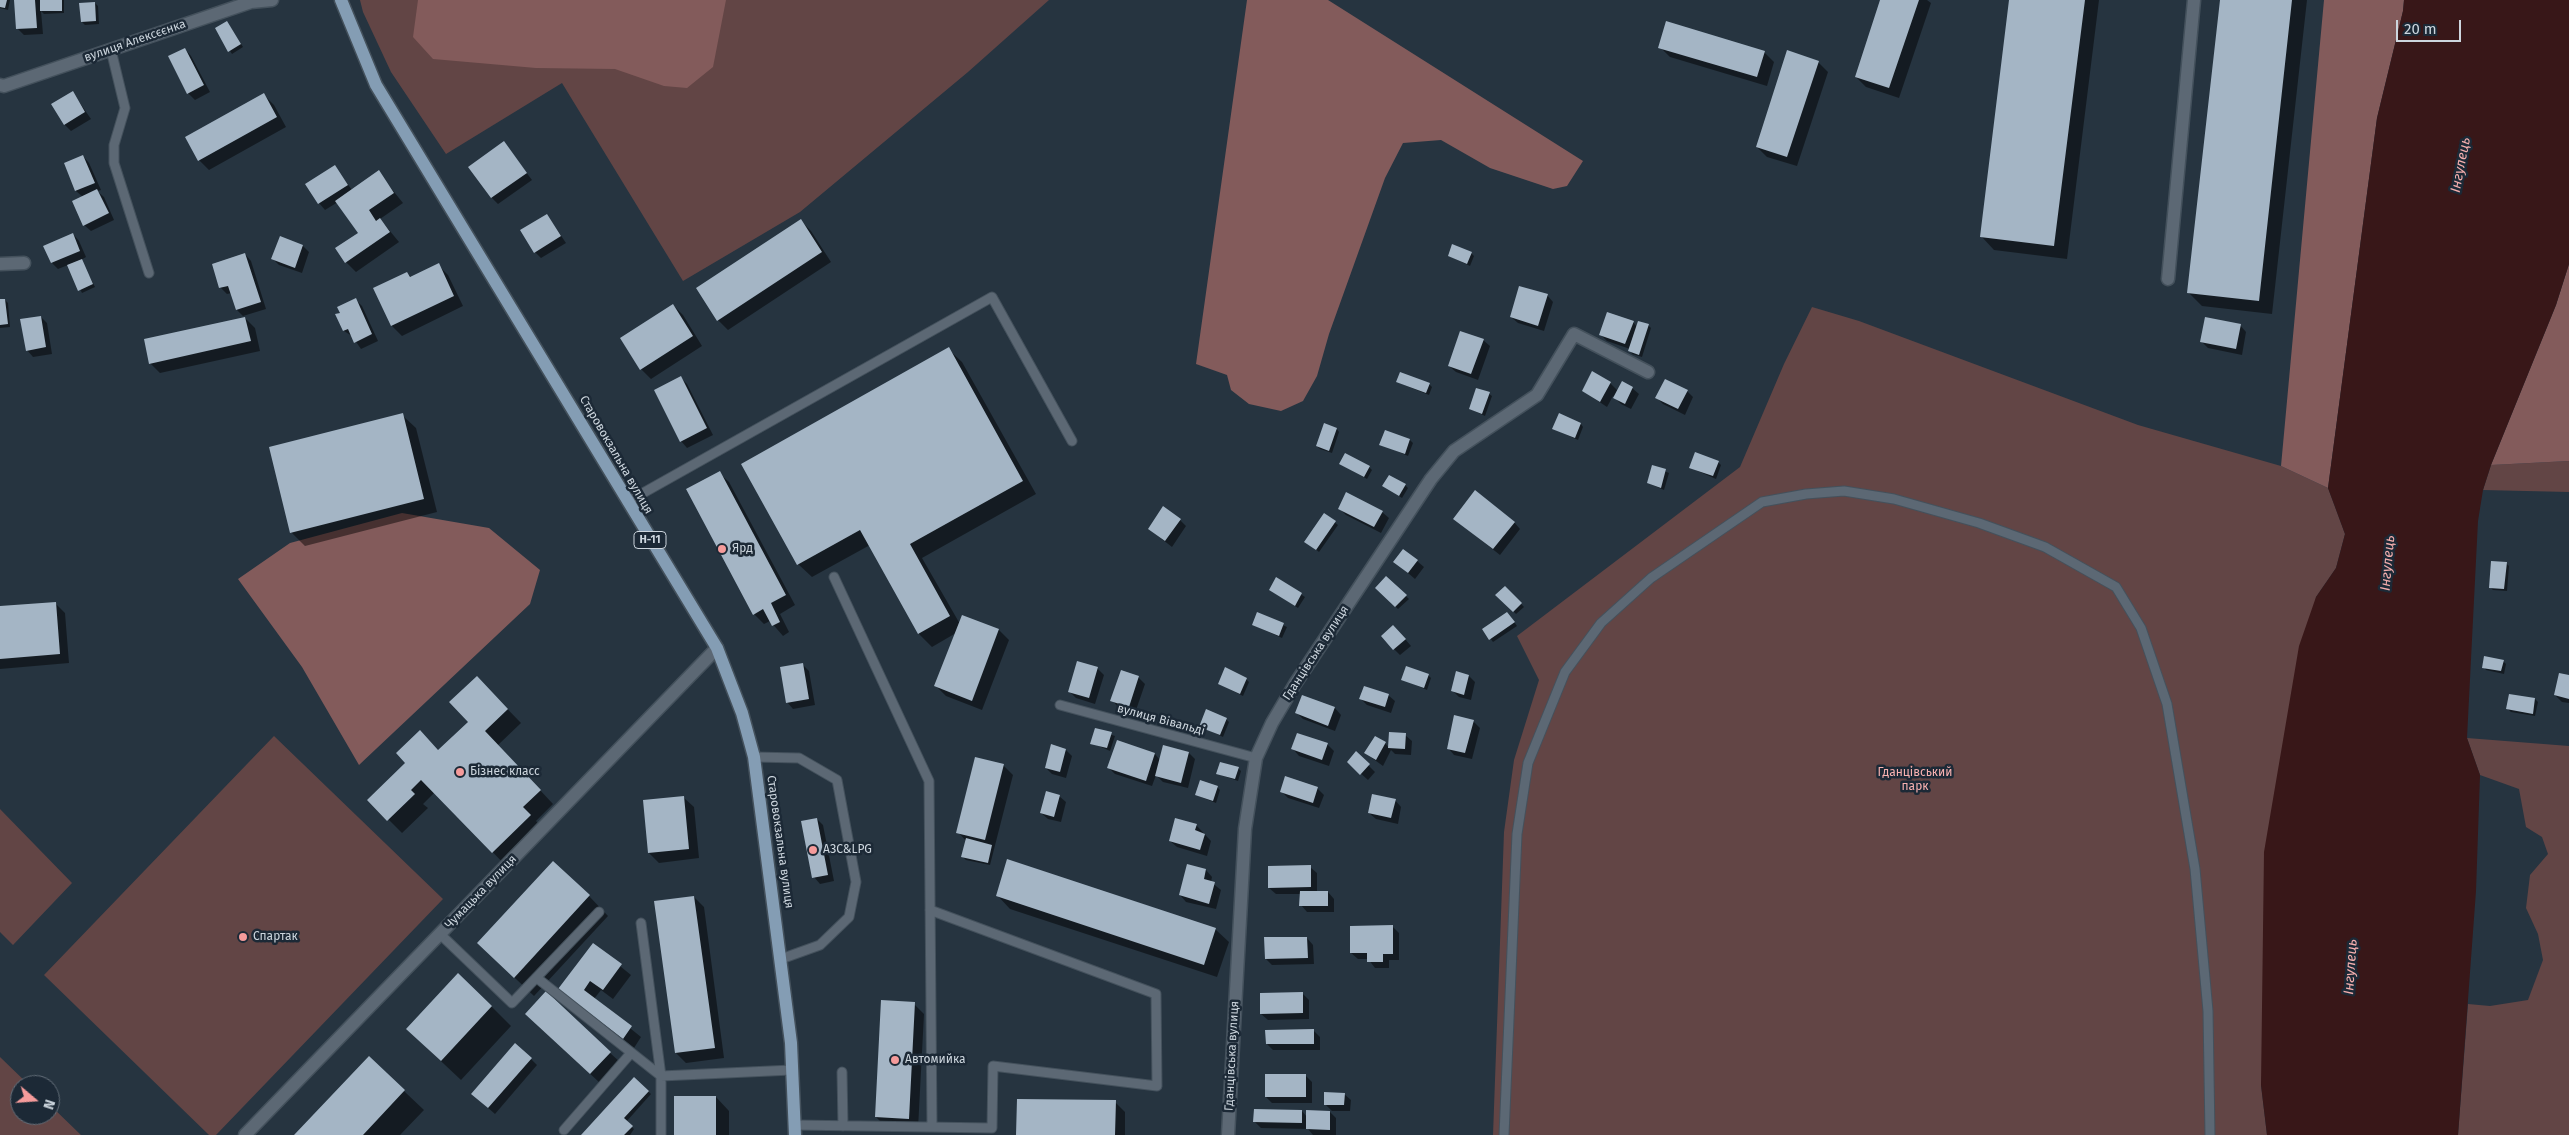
<!DOCTYPE html>
<meta charset="utf-8">
<style>
body{margin:0}
#map{position:relative;width:2569px;height:1135px;overflow:hidden;background:#263440;font-family:"Fira Sans",sans-serif}
canvas{display:block}
.north{position:absolute;left:10px;top:1075px;width:50px;height:50px;box-sizing:border-box;background:#1c2936;border:1px solid #636e79;border-radius:50%;rotate:108deg;font-size:14px;font-weight:700;line-height:20px;text-align:center;color:#cdd6de}
.north::after{content:'';display:block;margin:auto;width:18px;height:22px;background:#f59b9b;clip-path:polygon(50% 0,100% 100%,50% 72%,0 100%)}
.scale{position:absolute;left:2396px;top:20px;width:65px;height:22px;box-sizing:border-box;border:2px solid #cdd6de;border-top:0;padding-left:6px;font-size:15px;line-height:18px;white-space:nowrap;color:#cdd6de;-webkit-text-stroke:4px #1c2936;paint-order:stroke}
</style>
<div id="map">
<canvas width="2569" height="1135"></canvas>
<div class="north">N</div>
<div class="scale">20 m</div>
</div>
<script>
const g = document.querySelector('canvas').getContext('2d');
g.lineJoin = 'round';
function fill(path, color) { g.fillStyle = color; g.fill(path, 'evenodd'); }
const poly = rows => new Path2D(rows.map(r => 'M' + r).join(''));
function trace(path, color, width, dash) { g.strokeStyle = color; g.lineWidth = width; g.lineCap = dash ? 'butt' : 'round'; g.setLineDash(dash || []); g.stroke(path); }
function drawText(font, color, halo, rows, align = 'center') {
  g.font = font + ' "Fira Sans",sans-serif'; g.lineWidth = 5; g.setLineDash([]); g.textBaseline = 'middle'; g.strokeStyle = halo; g.fillStyle = color; for (const [text, x, y, turn = 0] of rows) {
    g.save(); g.translate(x, y); g.rotate((+turn || 0) * Math.PI / 180); g.textAlign = isNaN(turn) ? turn : align; if (halo) g.strokeText(text, 0, 0); g.fillText(text, 0, 0); g.restore();
  }
}
const green = poly([
 [360,0,1049,0,968,72,800,212,683,281,562,83,446,154,391,72,363,12],
 [1812,307,1859,321,2138,425,2281,466,2328,488,2345,534,2336,568,2316,597,2261,1085,2267,1135,1493,1135,1504,832,1514,760,1539,680,1517,636,1740,467,1784,364],
 [2569,461,2569,492,2483,490,2491,465],
 [274,736,443,899,216,1135,209,1135,44,975],
 [2467,738,2569,746,2569,1135,2458,1135,2468,1004,2490,1006,2528,1000,2543,960,2538,934,2526,908,2530,875,2548,854,2542,837,2526,827,2519,789,2480,775],
 [0,809,72,883,13,945,0,932],
 [0,1057,29,1085,20,1085,20,1115,50,1115,50,1105,81,1135,0,1135]
]);
const forest = poly([
 [418,0,726,0,713,67,687,88,664,86,615,69,536,68,433,59,413,37],
 [1247,0,1328,0,1583,161,1567,186,1553,189,1490,168,1441,140,1403,143,1385,178,1329,334,1317,376,1303,401,1281,411,1249,404,1231,390,1227,375,1196,364],
 [2324,0,2404,0,2403,11,2377,118,2328,488,2281,466],
 [2569,264,2569,461,2491,465,2556,305],
 [402,513,489,528,540,570,530,604,359,765,302,667,238,579,290,543]
]);
const water = poly([
 [2404,0,2569,0,2569,264,2556,305,2491,465,2483,490,2478,521,2467,738,2480,775,2476,891,2458,1135,2267,1135,2261,1085,2264,852,2299,646,2316,597,2336,568,2345,534,2328,488,2377,118,2403,11]
]);
const shadow = poly([
 [0,0,10,0,8,10,0,8],
 [16,0,64,0,64,13,44,14,41,11,43,34,24,35,17,28],
 [1882,0,1927,0,1931,3,1899,98,1866,87,1856,77],
 [2010,0,2099,0,2067,259,1994,250,1981,236],
 [2222,0,2307,0,2272,314,2202,306,2189,293],
 [95,3,98,6,99,24,85,25,82,22],
 [227,22,243,47,232,54,230,51],
 [1660,47,1764,52,1774,62,1767,86,1670,57],
 [185,49,191,56,210,92,195,100,188,93],
 [1818,62,1828,72,1797,166,1767,157,1757,147],
 [73,93,91,119,71,131,64,124],
 [264,95,274,105,286,127,209,170,199,160],
 [504,143,532,180,498,204,492,198],
 [83,156,89,163,101,190,97,191,104,197,114,220,91,231,84,225,83,197,76,191,65,164],
 [335,167,352,190,378,172,403,203,380,219,399,242,356,272,346,262,359,233,338,202,325,210,319,203],
 [547,215,566,243,541,258,535,252],
 [801,221,811,231,831,262,728,330,718,320],
 [73,234,79,241,86,257,81,260,95,287,82,293,68,265,58,269,52,263],
 [280,238,303,246,309,252,302,273,279,265,273,259],
 [1471,253,1474,256,1470,266,1449,256],
 [245,254,251,261,266,309,243,316,237,310,232,293,227,294,221,288,213,265],
 [438,265,448,275,463,306,402,336,392,326,374,289,407,273,412,278],
 [1547,295,1553,302,1544,331,1518,323,1511,317],
 [0,300,5,300,8,303,10,327,0,328],
 [356,300,362,306,378,341,361,349,352,336,344,331,337,315],
 [673,305,683,315,702,346,651,379,641,369,622,338],
 [41,317,47,323,52,354,33,357,27,350],
 [245,318,255,328,260,351,160,373,150,363],
 [1633,322,1637,327,1648,325,1651,328,1642,357,1632,354,1630,349,1607,341,1601,335],
 [2240,325,2246,332,2242,355,2208,348,2202,342],
 [1483,340,1490,346,1478,380,1456,372,1449,366],
 [948,349,962,362,1036,494,922,558,960,624,963,617,999,630,1009,640,982,710,946,696,936,686,956,633,932,647,919,634,870,545,812,577,798,564],
 [681,378,687,384,713,435,687,448,681,441],
 [1397,382,1429,384,1432,387,1429,395],
 [1610,383,1618,391,1632,388,1639,394,1631,409,1621,404,1613,396,1607,407,1583,391],
 [1687,391,1693,397,1685,415,1663,404,1657,398],
 [1489,394,1492,396,1485,416,1470,409],
 [402,415,416,428,437,512,305,546,291,532],
 [1581,424,1583,427,1578,440,1554,429],
 [1337,429,1339,432,1332,453,1320,449,1317,446],
 [1410,440,1413,443,1408,456,1381,444],
 [1718,462,1721,465,1716,479,1691,468],
 [1344,466,1369,467,1372,470,1367,479],
 [1653,466,1669,473,1664,490,1648,483],
 [719,473,729,482,795,605,780,614,789,632,783,636,770,621,764,624,754,614],
 [1405,485,1408,488,1402,498,1384,486],
 [1339,508,1382,512,1389,518,1381,533,1346,515],
 [1325,515,1338,525,1319,552,1309,544],
 [1180,520,1186,526,1172,547,1149,529],
 [1514,522,1520,529,1500,555,1462,525],
 [1417,561,1424,567,1415,579,1395,562],
 [2506,563,2509,566,2507,591,2493,590,2490,587],
 [1386,577,1409,599,1398,609,1376,588],
 [1277,579,1305,597,1298,608,1270,590],
 [1505,587,1524,607,1516,614,1497,595],
 [55,603,65,613,69,663,0,669,0,608],
 [1258,614,1287,627,1282,638,1253,625],
 [1510,616,1517,626,1493,642,1484,630],
 [1400,633,1411,646,1400,655,1394,649],
 [2503,661,2506,664,2504,674,2486,670,2484,667],
 [802,664,809,671,815,705,793,709,787,702],
 [1097,668,1104,675,1095,704,1076,698,1069,691],
 [1457,673,1469,676,1475,682,1471,700,1459,697,1452,690],
 [1428,675,1431,678,1427,690,1402,679],
 [2569,676,2569,703,2562,702,2555,695],
 [1138,677,1145,684,1135,713,1118,707,1112,700],
 [1246,679,1249,682,1243,696,1219,684],
 [490,691,521,723,498,745,553,804,536,821,544,829,506,866,435,792,423,804,428,808,402,833,369,800,407,763,439,752,469,722],
 [1388,695,1395,701,1391,713,1367,705,1361,699],
 [2535,699,2538,702,2535,716,2511,712,2508,709],
 [1335,708,1341,715,1335,731,1303,719,1297,713],
 [1226,719,1229,722,1223,737,1201,726],
 [1473,721,1480,728,1472,759,1454,755,1448,748],
 [1096,730,1115,736,1110,751,1092,743],
 [1405,735,1412,741,1411,755,1395,754,1391,750,1383,766,1365,753,1385,743,1389,748],
 [1327,744,1334,751,1329,766,1299,756,1293,749],
 [1066,750,1072,756,1066,778,1052,774,1046,768],
 [1189,753,1195,759,1188,788,1163,782,1156,775,1152,786,1115,774,1109,768,1155,754,1160,760],
 [1356,753,1375,772,1368,780,1348,762],
 [1003,765,1013,775,990,865,966,860,963,857,966,841,958,832],
 [1238,768,1241,771,1238,781,1218,774],
 [1217,787,1220,790,1216,803,1196,795],
 [1317,788,1324,795,1319,808,1288,798,1281,791],
 [1059,796,1066,802,1061,822,1048,819,1041,813],
 [683,797,694,807,699,858,659,863,649,853],
 [1395,800,1401,807,1398,824,1376,819,1369,813],
 [817,819,823,825,834,881,820,884,814,877],
 [1196,825,1211,841,1207,856,1177,847,1170,841],
 [1188,865,1206,870,1212,877,1211,882,1221,890,1216,909,1186,902,1180,895],
 [1310,867,1317,873,1317,892,1328,892,1334,899,1334,912,1307,912,1301,905,1301,894,1276,894,1269,888],
 [997,895,1215,929,1229,942,1217,977,1010,909],
 [589,896,608,916,534,996,498,962],
 [694,897,704,907,724,1058,686,1063,676,1053],
 [1392,926,1399,933,1399,960,1389,960,1389,968,1375,968,1368,959,1358,959,1351,953],
 [1307,938,1313,945,1314,964,1272,965,1266,959],
 [594,945,631,975,613,999,601,990,594,999,641,1037,634,1048,560,989],
 [1302,993,1309,1000,1309,1019,1268,1020,1261,1014],
 [914,1004,924,1014,918,1129,886,1127,876,1117],
 [491,1006,511,1026,461,1080,427,1048],
 [536,1024,610,1053,620,1062,600,1083],
 [1313,1030,1320,1037,1320,1050,1273,1050,1267,1044],
 [369,1058,424,1110,400,1135,296,1135],
 [531,1059,537,1065,495,1114,479,1100],
 [1306,1076,1312,1082,1312,1103,1272,1103,1266,1097],
 [635,1079,651,1094,626,1122,634,1129,630,1135,583,1135],
 [1344,1094,1351,1100,1350,1111,1332,1111,1325,1104],
 [716,1097,729,1111,729,1135,675,1135],
 [1115,1102,1125,1112,1125,1135,1018,1135],
 [1302,1111,1307,1117,1330,1112,1336,1118,1336,1135,1313,1135,1308,1129,1261,1128,1255,1122]
]);
const building = poly([
 [0,0,7,0,5,8,0,7],
 [14,0,35,0,37,28,16,29],
 [40,0,62,0,62,11,40,11],
 [1880,0,1919,0,1889,88,1855,77],
 [2009,0,2085,0,2054,246,1980,237],
 [2220,0,2292,0,2259,301,2187,293],
 [95,2,96,21,81,22,79,3],
 [227,21,241,44,228,52,215,28],
 [1666,21,1765,51,1757,77,1658,48],
 [185,48,204,85,187,94,168,56],
 [1787,50,1819,61,1787,157,1756,147],
 [73,91,85,112,64,125,51,104],
 [264,93,277,117,198,161,185,137],
 [504,141,527,173,491,198,468,167],
 [83,155,95,183,75,191,64,163],
 [335,165,348,185,318,204,305,184],
 [379,170,394,193,369,210,376,221,380,218,390,232,345,263,335,248,358,233,335,201],
 [97,189,109,213,83,226,72,201],
 [547,214,561,236,534,253,520,230],
 [801,219,822,252,717,321,696,288],
 [73,233,80,251,51,263,43,246],
 [280,236,303,245,295,268,271,259],
 [1452,244,1472,252,1467,264,1448,256],
 [245,253,261,302,236,310,228,286,219,288,212,264],
 [82,259,93,284,78,291,67,265],
 [439,263,454,296,391,326,373,288,407,272,410,277],
 [1519,286,1548,294,1538,326,1510,317],
 [356,298,372,334,354,343,348,329,343,331,335,314,340,313,337,307],
 [0,299,5,299,8,324,0,325],
 [673,304,693,336,640,370,620,338],
 [1607,312,1634,321,1625,344,1599,335],
 [41,316,46,347,26,351,20,319],
 [245,317,251,341,149,364,144,339],
 [2205,317,2241,324,2236,349,2200,342],
 [1638,321,1649,324,1639,355,1628,351],
 [1460,331,1484,339,1471,374,1448,366],
 [949,347,1023,481,910,544,950,616,918,634,860,530,797,565,741,464],
 [1592,371,1611,382,1600,402,1582,391],
 [1400,372,1430,383,1426,393,1396,382],
 [681,376,707,428,680,442,654,390],
 [1665,379,1688,390,1678,409,1655,398],
 [1622,381,1633,387,1625,404,1613,398],
 [1476,388,1490,392,1482,414,1469,409],
 [403,413,424,499,290,533,269,447],
 [1559,413,1581,423,1575,438,1552,429],
 [1324,423,1337,428,1329,451,1316,446],
 [1385,430,1410,439,1405,454,1379,445],
 [1695,452,1719,461,1713,476,1689,468],
 [1345,453,1370,466,1364,477,1339,464],
 [1652,465,1666,469,1661,488,1647,483],
 [720,471,786,595,771,603,780,622,772,626,763,609,753,615,686,489],
 [1389,475,1406,484,1399,496,1382,486],
 [1475,490,1515,522,1493,549,1453,519],
 [1346,492,1383,511,1374,527,1338,509],
 [1163,506,1181,519,1165,541,1148,529],
 [1324,513,1336,521,1316,550,1304,542],
 [1403,549,1418,560,1408,573,1393,562],
 [2491,561,2507,562,2504,589,2489,588],
 [1386,576,1407,595,1395,607,1375,588],
 [1276,577,1302,593,1295,606,1269,590],
 [1505,586,1522,603,1513,612,1495,595],
 [56,602,60,654,0,659,0,606],
 [1257,612,1284,623,1279,636,1252,625],
 [1507,612,1515,622,1489,640,1482,629],
 [962,615,999,629,972,701,934,686],
 [1393,625,1406,639,1393,650,1381,636],
 [2484,656,2504,660,2501,671,2482,668],
 [1077,661,1098,667,1089,698,1068,692],
 [803,663,809,699,786,703,780,667],
 [1406,666,1429,674,1424,688,1401,680],
 [1225,667,1247,678,1240,694,1218,684],
 [1121,670,1139,676,1129,707,1110,701],
 [1456,671,1469,675,1464,695,1451,691],
 [2559,673,2569,675,2569,699,2554,695],
 [477,676,508,709,485,731,541,790,523,807,531,815,492,853,421,780,411,790,415,794,387,821,367,800,405,763,396,753,420,730,438,750,468,722,449,702],
 [1364,686,1389,694,1385,707,1359,699],
 [2509,694,2535,698,2533,714,2506,709],
 [1302,695,1335,707,1328,726,1295,713],
 [1206,709,1227,718,1220,735,1199,727],
 [1454,715,1474,720,1465,753,1447,749],
 [1095,728,1112,732,1107,748,1090,744],
 [1389,732,1406,733,1405,749,1388,748],
 [1297,733,1328,743,1322,760,1291,749],
 [1375,736,1386,742,1376,760,1364,753],
 [1117,740,1155,753,1146,781,1107,768],
 [1051,744,1066,749,1060,772,1045,768],
 [1163,745,1189,752,1181,783,1155,776],
 [1356,751,1370,764,1360,775,1347,762],
 [975,757,1004,764,985,840,956,833],
 [1220,762,1239,767,1235,779,1216,774],
 [1285,776,1318,787,1313,803,1280,792],
 [1200,780,1218,786,1213,801,1195,795],
 [1046,791,1060,795,1054,817,1040,813],
 [1372,794,1396,799,1391,818,1368,813],
 [684,796,689,849,648,853,643,800],
 [817,818,828,875,812,878,801,821],
 [1175,818,1197,824,1195,830,1205,834,1200,850,1169,841],
 [966,838,992,845,988,863,961,857],
 [1007,859,1216,928,1204,965,996,896],
 [553,861,590,895,514,978,477,943],
 [1187,864,1206,869,1204,879,1215,882,1209,904,1179,895],
 [1311,865,1311,887,1268,888,1268,866],
 [1300,891,1328,891,1328,906,1299,906],
 [694,896,715,1048,675,1053,654,901],
 [1393,925,1393,954,1383,954,1383,962,1367,962,1367,953,1350,953,1350,926],
 [1264,937,1307,937,1308,958,1265,959],
 [593,943,622,964,603,990,590,981,584,990,632,1026,623,1039,558,989],
 [458,973,492,1006,441,1061,406,1029],
 [546,991,611,1052,590,1074,525,1014],
 [1303,992,1303,1013,1260,1014,1260,993],
 [881,1000,915,1002,909,1119,875,1117],
 [1314,1029,1314,1044,1266,1044,1265,1030],
 [515,1043,532,1058,488,1108,471,1094],
 [369,1056,405,1090,363,1135,294,1135],
 [1265,1074,1306,1074,1306,1097,1265,1097],
 [634,1077,649,1091,624,1118,633,1126,624,1135,581,1135],
 [1324,1092,1345,1093,1344,1105,1324,1105],
 [674,1096,716,1096,716,1135,674,1135],
 [1017,1099,1116,1100,1115,1135,1016,1135],
 [1254,1109,1302,1110,1302,1123,1253,1122],
 [1306,1110,1330,1111,1330,1130,1306,1129]
]);
const service = poly([
 [111,50,125,108,114,145,114,163,149,273],
 [627,502,992,297,1072,441],
 [834,577,929,781,932,1127],
 [1060,705,1256,758],
 [754,757,799,758,837,780,856,882,849,917,820,945,781,959],
 [641,923,661,1076,661,1135],
 [440,934,512,1003,599,912],
 [537,978,661,1076,792,1070],
 [842,1072,843,1126],
 [795,1125,992,1128,993,1066,1157,1086,1156,994,930,910],
 [564,1130,631,1053],
 [1504,1135,1517,834,1528,763,1565,672,1601,623,1651,578,1762,502,1806,494,1844,491,1894,499,1979,523,2045,547,2116,587,2141,628,2167,704,2195,869,2208,1011,2210,1135]
]);
const minor = poly([
 [0,85,4,86,251,2,272,0],
 [0,264,24,263],
 [2168,279,2194,0],
 [245,1135,717,648],
 [1228,1135,1245,829,1256,758,1272,723,1295,684,1431,479,1454,451,1537,395,1574,334,1648,372]
]);
const primary = poly([
 [341,0,376,85,717,648,742,713,754,757,791,1043,795,1135]
]);
const markers = [
 [722,549,5,"#f59b9b"],
 [460,772,5,"#f59b9b"],
 [813,850,5,"#f59b9b"],
 [243,937,5,"#f59b9b"],
 [895,1060,5,"#f59b9b"]
];
const shields = [
 [650,540,32]
];
const shieldNames = [
 ["Н-11",650,540]
];
const streetNames = [
 ["вулиця Алексєєнка",135,41,-19],
 ["Старовокзальна вулиця",616,455,60],
 ["Гданцівська вулиця",1316,653,-57],
 ["вулиця Вівальді",1161,720,15],
 ["Старовокзальна вулиця",780,842,82],
 ["Чумацька вулиця",481,892,-46],
 ["Гданцівська вулиця",1232,1056,-87]
];
const poiNames = [
 ["Ярд",732,549],
 ["Бізнес класс",470,772],
 ["АЗС&LPG",823,850],
 ["Спартак",253,937],
 ["Автомийка",905,1060]
];
const parkNames = [
 ["Гданцівський",1915,773],
 ["парк",1915,787]
];
const waterNames = [
 ["Інгулець",2461,165,-79],
 ["Інгулець",2388,563,-85],
 ["Інгулець",2351,967,-86]
];
fill(green, '#624545');
fill(forest, '#835b5b');
fill(water, '#381718');
fill(shadow, '#0007');
fill(building, '#a4b5c5');
trace(service, '#44515c', 11);
trace(minor, '#44515c', 15);
trace(primary, '#44515c', 15);
trace(service, '#5c6874', 9);
trace(minor, '#5c6874', 12);
trace(primary, '#849db4', 12);
for (const [x, y, r, color] of markers) { const dot = new Path2D(); dot.arc(x, y, r, 0, 2 * Math.PI); g.fillStyle = color; g.fill(dot); trace(dot, '#1c2936', 2); }
for (const [x, y, w] of shields) { const box = new Path2D(); box.roundRect(x - w / 2, y - 8.5, w, 17, 4); g.fillStyle = '#1c2936'; g.fill(box); trace(box, '#cdd6de', 1); }
drawText('bold 11px', '#cdd6de', null, shieldNames);
drawText('12px', '#cdd6de', '#1c2936', streetNames);
drawText('12px', '#cdd6de', '#1c2936', poiNames, 'left');
drawText('12px', '#f8b1b0', '#1c2936', parkNames);
drawText('italic 14px', '#f4aead', '#1c2936', waterNames);
</script>
